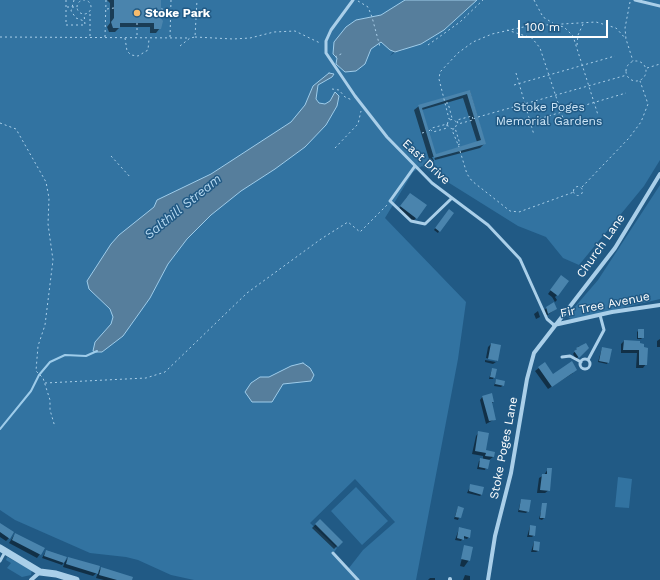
<!DOCTYPE html>
<style>
body{margin:0}
#map{position:relative;width:660px;height:580px;overflow:hidden;background:#215a85;font-family:"Work Sans",sans-serif}
canvas{display:block}
.scale{position:absolute;left:518px;top:20px;width:90px;height:18px;box-sizing:border-box;border:2px solid #fff;border-top:0;padding-left:5px;font-size:12px;line-height:14px;white-space:nowrap;color:#fff;-webkit-text-stroke:3px #215a85;paint-order:stroke}
</style>
<div id="map">
<canvas width="660" height="580"></canvas>
<div class="scale">100 m</div>
</div>
<script>
const g = document.querySelector('canvas').getContext('2d');
g.lineJoin = 'round';
function fill(path, color) { g.fillStyle = color; g.fill(path, 'evenodd'); }
const poly = rows => new Path2D(rows.map(r => 'M' + r).join(''));
function trace(path, color, width, dash) { g.strokeStyle = color; g.lineWidth = width; g.lineCap = dash ? 'butt' : 'round'; g.setLineDash(dash || []); g.stroke(path); }
function drawText(font, color, halo, rows, align = 'center') {
  g.font = font + ' "Work Sans",sans-serif'; g.lineWidth = 3; g.setLineDash([]); g.textBaseline = 'middle'; g.strokeStyle = halo; g.fillStyle = color; for (const [text, x, y, turn = 0] of rows) {
    g.save(); g.translate(x, y); g.rotate((+turn || 0) * Math.PI / 180); g.textAlign = isNaN(turn) ? turn : align; if (halo) g.strokeText(text, 0, 0); g.fillText(text, 0, 0); g.restore();
  }
}
const green = poly([
 [0,0,431,0,390,56,395,52,401,51,444,30,477,0,660,0,660,160,644,186,579,265,563,258,546,237,518,226,422,166,413,172,385,218,466,302,458,359,416,580,194,580,171,575,138,560,126,557,90,553,15,520,0,510],
 [355,479,395,522,363,550,349,568,333,554,337,548,310,523],
 [660,185,660,299,572,320,567,316,598,280],
 [618,477,632,479,629,508,615,507],
 [356,487,388,521,362,545,331,511],
 [7,557,30,569,32,570,31,575,22,577,7,568,11,563,6,560]
]);
const water = poly([
 [405,0,477,0,444,30,421,44,395,52,390,50,381,42,371,49,365,64,356,71,345,72,336,64,337,58,333,54,334,42,346,27,356,20,381,15,405,0],
 [329,73,334,74,332,77,318,85,316,99,319,103,325,104,330,101,335,92,339,96,337,106,326,125,305,147,275,169,241,191,211,215,187,239,168,264,150,298,123,336,102,352,96,352,93,351,95,342,111,324,113,317,110,309,89,289,87,281,111,244,119,235,154,207,157,200,211,174,291,122,305,105,313,86,329,73],
 [303,363,310,368,314,375,311,381,283,384,272,402,252,402,245,392,251,383,260,377,269,377,291,366,303,363]
]);
const shadow = poly([
 [107,0,160,0,160,28,156,33,150,33,150,27,120,27,115,32,109,32,107,27,110,23,110,3],
 [470,91,485,143,480,148,435,160,434,157,432,157,434,161,430,162,414,110,419,106],
 [463,98,477,142,435,155,422,110],
 [407,197,416,218,413,221,398,210],
 [448,212,439,231,438,233,434,230],
 [558,280,557,295,555,297,557,300,555,302,552,297,548,294],
 [554,303,556,309,546,316,544,310],
 [538,311,540,317,536,319,534,314],
 [639,330,643,337,641,339,637,339,637,332],
 [660,339,660,347,657,347,657,341],
 [624,341,643,348,646,364,643,368,636,368,637,353,621,353,621,344],
 [491,344,500,346,496,362,496,360,486,358,488,347],
 [579,346,588,348,576,359,573,354],
 [602,348,608,362,607,364,598,362],
 [485,360,496,362,493,364,485,362],
 [539,368,553,375,573,373,548,389,535,371],
 [492,369,494,377,493,379,489,379],
 [496,380,503,385,501,387,494,386],
 [483,396,493,402,491,404,495,419,486,424,480,400],
 [479,432,485,451,493,457,489,460,485,470,477,469,479,461,483,459,483,456,472,454,476,436],
 [548,469,549,490,545,493,537,493,539,478,544,475],
 [471,485,482,494,480,496,467,493],
 [521,500,528,511,526,513,518,512],
 [543,504,544,518,542,520,539,519],
 [458,507,463,508,458,520,454,519],
 [320,520,341,542,334,549,312,528],
 [0,524,9,538,6,541,0,537],
 [530,526,534,535,532,537,527,537],
 [459,529,469,537,467,539,463,538,461,541,455,540],
 [15,534,40,554,37,558,9,543],
 [534,542,538,551,536,552,531,552],
 [465,546,469,560,464,567,460,566],
 [46,551,64,563,68,558,97,573,101,568,131,580,104,580,96,578,98,572,93,576,63,567,65,561,62,565,42,558],
 [465,575,470,576,470,580,463,580],
 [430,578,435,578,435,580,428,580]
]);
const stream = poly([
 [0,429,31,391,39,375,50,362,65,355,86,356,97,351]
]);
const building = poly([
 [114,0,161,0,161,18,163,21,161,29,154,29,154,23,120,23,120,28,113,28,111,22,114,18],
 [470,90,486,144,434,158,418,105],
 [467,94,481,140,436,154,422,108],
 [410,193,427,205,417,219,400,206],
 [449,209,454,213,440,232,435,228],
 [561,275,569,281,558,296,550,290],
 [554,302,557,309,548,314,546,307],
 [638,329,644,329,644,338,638,338],
 [624,340,640,341,640,343,644,344,644,347,648,348,647,365,639,365,639,350,623,350],
 [491,343,501,345,498,361,488,359],
 [586,343,589,348,579,358,574,351,577,349,576,348],
 [602,347,612,349,609,363,599,361],
 [572,361,577,370,552,387,538,367,545,362,553,374],
 [492,368,497,369,495,378,490,377],
 [496,379,505,381,504,386,495,384],
 [492,393,494,402,492,402,496,420,489,421,482,396],
 [478,431,489,433,486,450,495,452,494,457,485,456,486,453,475,451],
 [480,458,490,460,488,469,479,467],
 [547,468,552,468,550,491,540,490,542,474,547,474],
 [470,484,484,487,482,495,469,491],
 [521,499,531,500,529,512,519,510],
 [542,503,547,503,545,518,540,518],
 [458,506,464,508,461,518,455,517],
 [320,519,343,542,338,547,315,524],
 [0,523,14,532,10,539,0,532],
 [530,525,536,526,535,536,529,535],
 [459,527,471,530,470,538,464,536,464,540,457,538],
 [15,533,45,548,41,555,12,540],
 [534,541,540,542,539,551,533,550],
 [464,545,473,547,470,561,461,559],
 [46,550,67,557,64,563,44,556],
 [68,557,100,566,98,574,66,564],
 [101,567,133,577,132,580,117,580,99,575]
]);
const path = poly([
 [66,0,66,25,85,25,84,14],
 [74,0,71,11,76,18,84,21],
 [534,0,543,17,553,23],
 '77 7a7 7 0 1 1 14 0a7 7 0 1 1-14 0Z',
 [358,1,368,7,372,17,380,47],
 [630,2,625,28,626,39,633,61],
 [67,7,77,7],
 [107,9,114,8],
 [161,9,170,10],
 [137,23,137,37],
 [556,25,564,27,573,36,598,115],
 [507,30,532,38,540,48,565,124],
 [90,36,90,11],
 [0,37,190,38],
 [105,37,106,0],
 [170,37,171,0],
 [195,37,233,39,250,38,274,32,295,31,320,43],
 [125,38,127,51,131,55,138,56,148,50,149,39],
 [428,45,460,22,483,0],
 [577,45,578,35,584,22],
 [180,46,190,38,195,37,197,0],
 [335,57,343,53],
 '626 71a10 10 0 1 1 20 0a10 10 0 1 1-20 0Z',
 [647,68,660,64],
 [516,73,534,135],
 [514,85,615,56],
 [332,89,339,90,345,97,352,100],
 [446,103,448,103,452,118,451,119,449,119,439,79,440,72,458,53,473,42,492,34,528,26,596,22,616,28,626,39],
 [478,117,627,75],
 [473,119,472,116,457,120,458,124,473,120,475,118],
 '447.5 124a4.5 4.5 0 1 1 9 0a4.5 4.5 0 1 1-9 0Z',
 [0,123,16,129,46,182,49,198,48,224,53,260,45,325,38,346,36,371,43,378,50,400,50,410,55,427],
 [525,123,626,93],
 [429,131,432,128,447,124,447,128,433,132,431,130],
 [422,133,426,132],
 [458,145,460,144,455,128,452,130,459,147],
 [335,148,358,124,361,111],
 [460,151,467,174,472,181,510,211,519,212,574,192],
 [111,156,131,178],
 '573.5 191a4.5 4.5 0 1 1 9 0a4.5 4.5 0 1 1-9 0Z',
 [582,187,629,138,641,122,648,104,640,81],
 [45,383,146,378,165,372,247,293,321,239,348,222,360,232,387,205]
]);
const service = poly([
 [353,0,331,30,326,41,326,53,355,96,387,137,432,183,488,225,520,259,547,319,554,325],
 [635,0,660,6],
 [415,166,390,201,411,221,425,224,452,198],
 [562,357,570,356,581,362],
 '580 364a5 5 0 1 1 10 0a5 5 0 1 1-10 0Z',
 [588,360,604,330,600,315],
 [333,553,358,580],
 [0,561,5,552]
]);
const minor = poly([
 [554,325,612,312,660,305],
 [31,580,40,572],
 [450,580,450,579],
 [488,580,495,536,511,473,527,379,534,353,615,248,660,174]
]);
const tertiary = poly([
 [0,548,40,572,56,574,76,580]
]);
const markers = [
 [137,13,4,"#f6bb6c"]
];
const poiNames = [
 ["Stoke Park",145,13]
];
const parkNames = [
 ["Stoke Poges",549,107],
 ["Memorial Gardens",549,121]
];
const streetNames = [
 ["East Drive",426,162,43],
 ["Church Lane",601,246,-55],
 ["Fir Tree Avenue",605,305,-11],
 ["Stoke Poges Lane",504,448,-79]
];
const waterNames = [
 ["Salthill Stream",183,207,-39]
];
fill(green, '#3273a1');
fill(water, '#567e9c');
trace(water, '#9eccea', 1);
fill(shadow, '#0007');
trace(stream, '#9eccea', 2);
fill(building, '#4a84ad');
trace(path, '#aacfe9', 1, [2, 3]);
trace(service, '#aacfe9', 3);
trace(minor, '#aacfe9', 4);
trace(tertiary, '#aacfe9', 7);
for (const [x, y, r, color] of markers) { const dot = new Path2D(); dot.arc(x, y, r, 0, 2 * Math.PI); g.fillStyle = color; g.fill(dot); trace(dot, '#215a85', 1.5); }
drawText('bold 12px', '#fff', '#215a85', poiNames, 'left');
drawText('12px', '#cee6f7', '#215a85', parkNames);
drawText('12px', '#fff', '#215a85', streetNames);
drawText('italic 13px', '#b6d9f1', '#215a85', waterNames);
</script>
